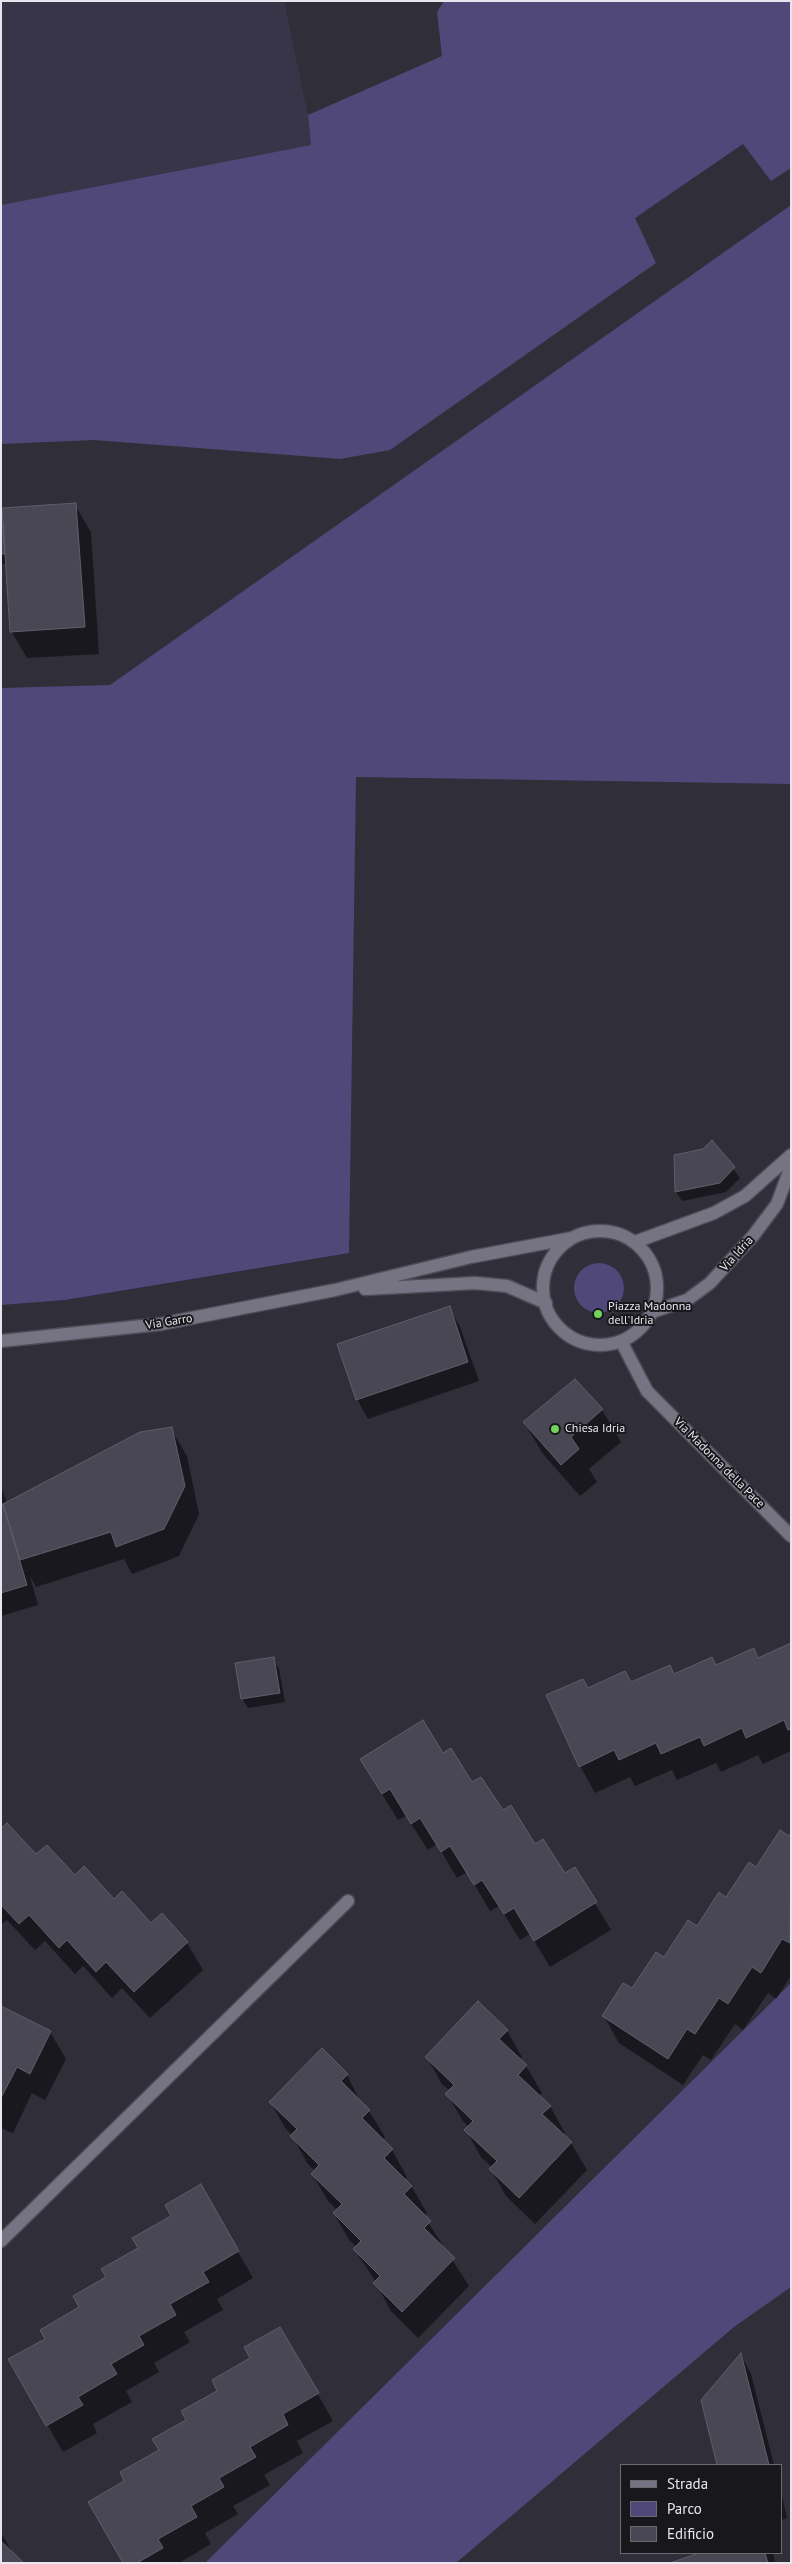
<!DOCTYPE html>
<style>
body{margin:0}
#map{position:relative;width:792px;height:2564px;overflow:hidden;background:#2f2e39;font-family:"PT Sans",sans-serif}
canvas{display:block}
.frame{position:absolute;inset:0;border:2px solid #e7e6ee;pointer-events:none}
.legend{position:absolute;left:620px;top:2464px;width:162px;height:90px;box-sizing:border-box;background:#17171c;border:1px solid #6a6a70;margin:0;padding:6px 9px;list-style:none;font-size:15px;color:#e7e6ee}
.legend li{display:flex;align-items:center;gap:10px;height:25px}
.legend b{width:25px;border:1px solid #6a6a70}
</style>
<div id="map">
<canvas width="792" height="2564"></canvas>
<div class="frame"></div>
<ul class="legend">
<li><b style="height:6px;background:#767482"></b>Strada</li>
<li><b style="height:14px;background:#504879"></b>Parco</li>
<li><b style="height:14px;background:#494754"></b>Edificio</li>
</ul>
</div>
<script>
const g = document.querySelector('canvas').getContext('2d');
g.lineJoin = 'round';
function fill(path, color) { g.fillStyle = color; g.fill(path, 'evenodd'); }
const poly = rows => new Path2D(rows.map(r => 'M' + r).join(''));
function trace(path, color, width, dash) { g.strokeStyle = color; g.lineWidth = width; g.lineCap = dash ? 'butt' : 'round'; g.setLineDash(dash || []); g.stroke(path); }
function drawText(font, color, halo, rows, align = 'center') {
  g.font = font + ' "PT Sans",sans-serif'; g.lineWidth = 4; g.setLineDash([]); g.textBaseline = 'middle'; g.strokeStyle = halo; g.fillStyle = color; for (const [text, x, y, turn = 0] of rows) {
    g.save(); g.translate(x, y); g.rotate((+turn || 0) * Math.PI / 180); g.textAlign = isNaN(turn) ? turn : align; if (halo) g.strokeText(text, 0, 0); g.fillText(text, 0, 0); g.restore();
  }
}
const built = poly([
 [1,1,284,1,308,115,311,145,1,205]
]);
const green = poly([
 [444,1,791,1,791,168,771,181,743,144,635,218,656,263,390,450,340,459,94,440,1,444,1,205,311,145,308,115,442,56,437,12],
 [791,205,791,784,356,777,349,1253,65,1300,1,1305,1,688,110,685],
 '574 1288a25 25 0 1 1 50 0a25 25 0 1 1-50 0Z',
 [791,1983,791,2287,734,2327,456,2563,205,2563]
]);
const shadow = poly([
 [75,505,91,532,99,654,27,658,11,631,7,564,1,564,1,525],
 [712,1142,740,1178,726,1192,682,1201,676,1192,704,1150],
 [449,1307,460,1327,479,1381,368,1419,357,1399],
 [575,1380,602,1410,621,1442,589,1469,597,1482,580,1496,543,1454,524,1422],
 [171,1429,187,1456,199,1514,179,1556,132,1574,124,1559,36,1587,30,1576,38,1605,1,1616,1,1486,7,1504],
 [791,1644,791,1751,763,1764,758,1755,721,1772,716,1763,677,1780,672,1770,635,1786,630,1777,595,1793,580,1766,588,1690,716,1666,753,1650,758,1659],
 [273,1659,279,1669,285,1702,248,1708,242,1698],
 [442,1754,564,1875,574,1869,611,1930,550,1967,530,1934,520,1940,499,1906,490,1911,467,1872,457,1878,437,1844,428,1850,406,1816,398,1820,377,1786],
 [1,1830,36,1856,151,1925,162,1915,187,1943,203,1970,150,2018,122,1988,112,1998,83,1966,75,1974,45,1941,35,1950,7,1920,1,1925],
 [791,1835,791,1976,776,1999,768,1993,743,2030,735,2024,711,2060,703,2055,683,2085,619,2043,604,2016],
 [1,2008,50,2032,66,2059,45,2100,32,2093,13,2133,1,2128],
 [507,2031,522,2057,520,2060,526,2066,542,2093,539,2096,550,2106,565,2133,563,2135,571,2143,587,2170,535,2224,506,2196,491,2169,492,2167,481,2157,466,2130,469,2127,463,2121,447,2094,450,2091,442,2084,427,2057],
 [347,2075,361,2103,369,2111,385,2137,382,2140,392,2150,407,2177,404,2180,411,2186,427,2213,424,2216,469,2286,418,2338,390,2310,376,2282,354,2249,357,2247,350,2241,334,2214,337,2210,328,2201,312,2174,315,2171,307,2163,292,2135,286,2129,270,2102],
 [200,2186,253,2278,217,2299,223,2310,184,2332,190,2342,154,2363,159,2372,126,2391,132,2402,93,2424,97,2433,63,2452,10,2360,46,2339,81,2308,108,2278,172,2216],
 [280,2328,333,2421,297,2441,303,2453,264,2475,270,2485,233,2506,238,2514,205,2533,211,2544,179,2563,124,2563,126,2481,161,2451,187,2421,252,2359],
 [741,2355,751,2374,774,2465,718,2465,703,2400],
 [781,2492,787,2518,781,2520],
 [1,2533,14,2555,1,2563],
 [700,2553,773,2553,775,2563,673,2563,701,2555]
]);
const building = poly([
 [76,503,85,627,10,632,2,508,76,503],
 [3,523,5,554,1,554,1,524,3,523],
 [712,1140,735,1167,720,1183,675,1192,674,1155,703,1149,712,1140],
 [450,1306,468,1362,356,1400,337,1344,450,1306],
 [575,1379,603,1409,571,1437,579,1449,561,1465,523,1422,575,1379],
 [172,1427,185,1486,164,1529,116,1547,111,1532,20,1560,3,1504,140,1432,172,1427],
 [3,1504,27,1585,1,1593,1,1505,3,1504],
 [791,1643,791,1729,788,1730,784,1720,746,1738,742,1728,704,1746,700,1737,661,1754,656,1743,619,1760,614,1750,579,1767,546,1695,583,1679,588,1688,625,1671,631,1682,670,1665,674,1674,712,1657,716,1665,754,1648,758,1658,791,1643],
 [274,1657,280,1693,241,1699,235,1663,274,1657],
 [423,1720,443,1753,451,1748,472,1782,481,1777,503,1810,511,1805,535,1844,543,1839,565,1873,575,1867,597,1902,534,1941,514,1908,504,1914,482,1880,474,1885,450,1846,441,1852,420,1818,411,1824,390,1789,382,1794,360,1759,423,1720],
 [7,1823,36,1854,47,1845,75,1875,84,1866,114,1899,122,1891,151,1923,162,1913,188,1942,134,1992,106,1962,96,1972,67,1940,59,1948,29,1915,19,1924,1,1905,1,1828,7,1823],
 [780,1830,789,1836,791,1833,790,1943,782,1939,761,1973,752,1967,728,2004,719,1998,695,2034,687,2029,668,2059,602,2016,623,1983,632,1988,656,1952,664,1957,688,1920,697,1926,719,1892,726,1897,749,1862,756,1867,780,1830],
 [478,2001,508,2030,499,2039,527,2065,518,2075,551,2106,542,2114,572,2142,519,2198,489,2169,497,2161,464,2130,473,2121,445,2094,454,2085,425,2057,478,2001],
 [1,2006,51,2031,30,2074,17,2067,1,2098,1,2006],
 [322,2048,348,2074,341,2081,370,2110,362,2118,393,2149,384,2158,412,2186,404,2194,431,2221,424,2228,455,2258,402,2312,373,2283,380,2276,353,2249,361,2241,333,2213,342,2204,311,2174,319,2165,290,2136,297,2129,269,2102,322,2048],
 [201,2184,239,2251,203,2272,209,2282,170,2304,176,2315,139,2336,144,2345,111,2364,117,2374,78,2397,83,2405,46,2426,8,2359,45,2339,40,2330,79,2307,73,2296,106,2277,101,2269,138,2248,132,2238,171,2216,165,2205,201,2184],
 [280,2327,319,2393,283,2414,288,2425,250,2447,256,2457,219,2478,224,2487,191,2506,197,2517,158,2539,163,2548,137,2563,123,2563,88,2502,124,2481,120,2472,159,2450,152,2439,186,2420,181,2411,217,2391,212,2380,250,2358,244,2347,280,2327],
 [741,2353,769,2465,717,2465,701,2400,741,2353],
 [1,2541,24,2563,1,2563,1,2541],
 [699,2553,765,2553,768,2563,670,2563,699,2553]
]);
const minor = poly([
 '543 1288a57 57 0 1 1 114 0a57 57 0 1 1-114 0Z',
 [635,1242,714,1213,745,1196,791,1155],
 [365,1289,475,1283,507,1286,546,1303],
 [652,1312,687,1300,710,1283,753,1236,777,1204,791,1166],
 [1,1341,161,1324,335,1290,471,1257,572,1238],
 [621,1341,647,1391,791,1536],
 [1,2241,348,1901]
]);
const markers = [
 [598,1314,5,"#72d25d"],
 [555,1429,5,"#72d25d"]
];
const streetNames = [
 ["Via Idria",737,1254,-48],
 ["Via Garro",169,1322,-9],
 ["Via Madonna della Pace",719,1463,45]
];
const poiNames = [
 ["Piazza Madonna",608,1307],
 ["dell'Idria",608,1321],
 ["Chiesa Idria",565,1429]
];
fill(built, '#373547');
fill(green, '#504879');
fill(shadow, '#0007');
fill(building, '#494754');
trace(building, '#5f5e6b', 1);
trace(minor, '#4d4c56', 15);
trace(minor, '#767482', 12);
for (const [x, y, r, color] of markers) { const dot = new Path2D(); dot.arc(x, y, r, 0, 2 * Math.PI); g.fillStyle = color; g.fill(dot); trace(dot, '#17171c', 2); }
drawText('12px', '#e7e6ee', '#17171c', streetNames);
drawText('12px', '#e7e6ee', '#17171c', poiNames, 'left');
</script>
